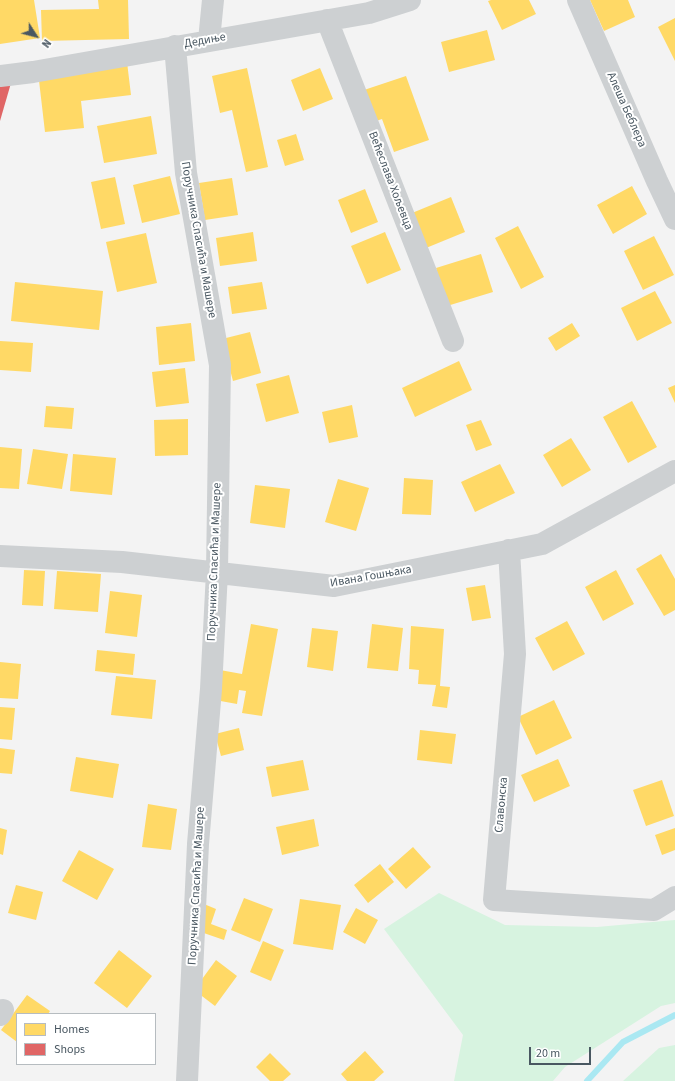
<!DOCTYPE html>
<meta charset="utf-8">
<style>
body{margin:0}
#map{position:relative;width:675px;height:1081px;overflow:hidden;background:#f3f3f3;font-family:"Source Sans 3",sans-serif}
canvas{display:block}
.legend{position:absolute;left:16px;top:1013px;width:140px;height:52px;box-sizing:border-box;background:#fff;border:1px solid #b6bcc0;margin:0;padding:5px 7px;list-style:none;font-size:12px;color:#495761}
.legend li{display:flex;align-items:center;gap:8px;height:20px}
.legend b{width:20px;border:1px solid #b6bcc0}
.north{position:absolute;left:16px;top:16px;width:40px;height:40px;-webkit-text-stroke:3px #fff;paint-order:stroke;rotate:126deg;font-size:11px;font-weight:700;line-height:16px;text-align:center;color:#495761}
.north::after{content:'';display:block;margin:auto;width:14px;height:18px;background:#495761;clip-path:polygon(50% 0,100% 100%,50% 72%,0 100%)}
.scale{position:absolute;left:529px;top:1047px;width:62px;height:18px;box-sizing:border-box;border:2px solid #495761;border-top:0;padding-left:5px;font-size:12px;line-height:14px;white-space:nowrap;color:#495761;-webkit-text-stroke:3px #fff;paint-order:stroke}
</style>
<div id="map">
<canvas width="675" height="1081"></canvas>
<ul class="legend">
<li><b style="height:11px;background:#ffd966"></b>Homes</li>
<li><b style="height:11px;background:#e06666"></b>Shops</li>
</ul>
<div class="north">N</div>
<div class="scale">20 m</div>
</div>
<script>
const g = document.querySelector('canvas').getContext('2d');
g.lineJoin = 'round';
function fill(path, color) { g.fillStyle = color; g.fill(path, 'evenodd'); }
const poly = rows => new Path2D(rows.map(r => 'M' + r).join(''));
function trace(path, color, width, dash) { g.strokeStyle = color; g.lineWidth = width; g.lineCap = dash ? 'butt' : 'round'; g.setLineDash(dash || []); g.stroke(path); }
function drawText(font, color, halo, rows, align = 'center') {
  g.font = font + ' "Source Sans 3",sans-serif'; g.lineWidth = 4; g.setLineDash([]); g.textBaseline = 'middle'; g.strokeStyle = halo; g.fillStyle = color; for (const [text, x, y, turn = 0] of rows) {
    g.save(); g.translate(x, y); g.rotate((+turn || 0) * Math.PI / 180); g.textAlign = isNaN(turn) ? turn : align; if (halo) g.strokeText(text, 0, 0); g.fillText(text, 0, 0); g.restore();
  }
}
const green = poly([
 [439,893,505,925,597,927,675,920,675,1003,661,1006,565,1067,553,1081,454,1081,463,1035,384,929],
 [675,1045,675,1081,623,1081,659,1048]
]);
const homes = poly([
 [0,0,34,0,40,38,0,44],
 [98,0,128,0,129,39,42,41,41,10,99,9],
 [491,0,529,0,536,14,502,30,488,1],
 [590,0,628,0,635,17,604,31],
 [675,18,675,61,658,27],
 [487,30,495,60,449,72,441,42],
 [127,62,131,95,81,101,84,128,45,132,38,72],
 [247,68,268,167,246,172,232,110,220,113,212,76],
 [320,68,333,99,303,111,291,80],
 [406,76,429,140,394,152,382,119,373,122,361,91],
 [151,116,157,154,104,163,97,126],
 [296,134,304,160,285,166,277,140],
 [170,176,180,214,142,223,133,185],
 [115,177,125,224,101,229,91,182],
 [232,178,238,215,205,220,199,183],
 [632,186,647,214,613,234,597,205],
 [365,189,378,222,351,233,338,200],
 [451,197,465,232,426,248,412,213],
 [518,226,544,277,521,289,495,238],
 [253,232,257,261,220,266,216,238],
 [385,232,401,270,367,284,351,246],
 [146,233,157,283,117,292,106,242],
 [654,236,674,275,643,290,624,251],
 [481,254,493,292,447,306,436,268],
 [15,282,103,291,99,330,11,321],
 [262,282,267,309,232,314,228,287],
 [655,291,672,323,637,341,621,308],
 [191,323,195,361,159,365,156,327],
 [572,323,580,336,556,351,548,338],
 [250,332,261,373,233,381,222,339],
 [0,341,33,343,31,372,0,370],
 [459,361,472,390,415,417,402,388],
 [185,368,189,403,156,407,152,372],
 [289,375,299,413,266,422,256,384],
 [675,385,675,403,668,388],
 [632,401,657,447,628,463,603,417],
 [352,405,358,437,329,443,322,412],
 [46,406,74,408,72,429,44,427],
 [188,419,188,455,155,456,154,420],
 [481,420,492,445,476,451,466,425],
 [571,438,591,470,562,487,543,455],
 [0,447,22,449,19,489,0,488],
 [33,449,68,454,62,489,27,484],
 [73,454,116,458,112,495,70,491],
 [500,464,515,493,475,512,461,482],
 [404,478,433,480,431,515,402,514],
 [338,479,369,488,356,531,325,522],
 [255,485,290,489,285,528,250,523],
 [661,554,675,579,675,610,664,616,636,569],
 [24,570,45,571,43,606,22,605],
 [616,570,634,604,603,621,585,587],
 [57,571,101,574,98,612,54,609],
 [485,585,491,618,472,621,466,588],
 [110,591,142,595,137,637,105,633],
 [567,621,585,654,553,671,535,638],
 [251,624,278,629,262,716,242,713,246,691,239,690,237,704,215,700,220,670,242,674],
 [372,624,403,628,398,671,367,668],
 [411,626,444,629,440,686,450,687,447,708,432,706,436,685,418,684,419,670,409,669],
 [312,628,338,631,333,671,307,667],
 [97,650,135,654,133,675,95,671],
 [0,662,21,664,18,699,0,698],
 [116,676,156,680,152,719,111,715],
 [554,700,572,738,536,755,518,717],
 [0,707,15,708,12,740,0,739],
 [239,728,244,750,221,756,215,734],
 [420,730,456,734,452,764,417,760],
 [0,748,15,750,12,774,0,773],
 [76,757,119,764,113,798,70,791],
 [558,759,570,786,534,802,521,775],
 [303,760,309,790,272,797,266,767],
 [662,780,674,816,646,826,633,790],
 [148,804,177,809,171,850,142,847],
 [314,819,319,846,282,855,276,827],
 [0,828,7,830,3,855,0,854],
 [675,828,675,850,662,855,655,835],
 [413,847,431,867,406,889,388,869],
 [79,850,114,869,97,900,62,881],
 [380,864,394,882,368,903,354,885],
 [16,885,43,892,36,920,8,913],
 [244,898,273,909,260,942,231,930],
 [300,899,341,905,333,950,293,944],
 [204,904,216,909,211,924,227,930,224,940,195,930],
 [356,908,378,920,365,944,343,932],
 [263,941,284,950,271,981,250,972],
 [119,950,152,976,127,1008,94,983],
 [216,960,237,976,215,1006,194,990],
 [27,995,50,1011,48,1014,17,1014,17,1042,1,1030],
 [365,1051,384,1072,374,1081,347,1081,341,1074],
 [270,1053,291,1074,283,1081,270,1081,256,1067]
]);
const shops = poly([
 [11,83,0,121,0,84]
]);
const stream = poly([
 [587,1081,623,1042,675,1015]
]);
const minor = poly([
 [578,0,657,181,675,219],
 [327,20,453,341],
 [209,40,213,0],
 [175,46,186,173,220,365,217,572,211,689,198,844,187,1081],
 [0,76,33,72,369,13,410,0],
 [509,550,515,654,494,900,654,910,675,897],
 [0,556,122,562,334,586,542,544,675,471],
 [0,1015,3,1010]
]);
const streetNames = [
 ["Дедиње",205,41,-10],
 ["Алеша Беблера",626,110,66],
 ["Већеслава Хољевца",390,181,69],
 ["Поручника Спасића и Машере",198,240,80],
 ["Поручника Спасића и Машере",215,562,-88],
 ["Ивана Гошњака",371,577,-10],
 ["Славонска",502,805,-85],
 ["Поручника Спасића и Машере",197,886,-87]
];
fill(green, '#d7f3e0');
fill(homes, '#ffd966');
fill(shops, '#e06666');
trace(stream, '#aae8f2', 6);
trace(minor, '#cdd0d2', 22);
drawText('12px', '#495761', '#fff', streetNames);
</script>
